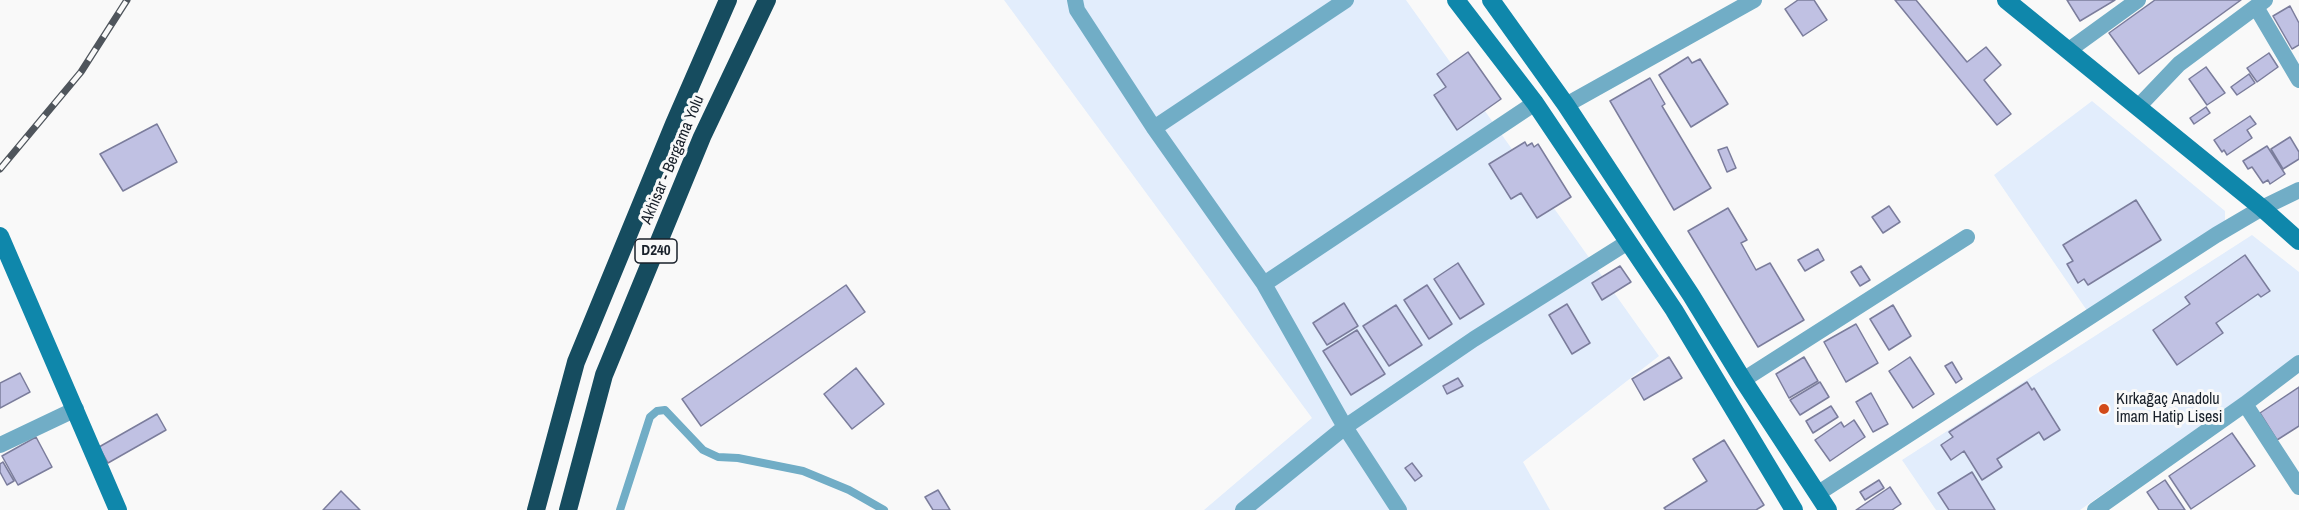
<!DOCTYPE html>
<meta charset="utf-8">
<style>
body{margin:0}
canvas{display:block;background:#f9f9f9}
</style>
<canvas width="2299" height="510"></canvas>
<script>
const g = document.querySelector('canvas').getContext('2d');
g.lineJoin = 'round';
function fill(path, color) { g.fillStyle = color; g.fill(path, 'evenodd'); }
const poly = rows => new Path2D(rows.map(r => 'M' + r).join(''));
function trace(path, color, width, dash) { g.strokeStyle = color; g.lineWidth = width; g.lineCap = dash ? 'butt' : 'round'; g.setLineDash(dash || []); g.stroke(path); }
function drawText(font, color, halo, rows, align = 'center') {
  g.font = font + ' "Archivo Narrow",sans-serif'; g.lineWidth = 6; g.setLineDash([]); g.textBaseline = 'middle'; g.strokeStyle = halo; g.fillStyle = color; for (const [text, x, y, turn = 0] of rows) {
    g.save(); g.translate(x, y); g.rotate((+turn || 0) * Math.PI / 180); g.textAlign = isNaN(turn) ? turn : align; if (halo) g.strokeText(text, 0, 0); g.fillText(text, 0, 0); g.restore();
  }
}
const built = poly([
 [1004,0,1406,0,1659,356,1523,462,1550,510,1204,510,1312,418],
 [2092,101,2225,211,2225,222,2090,315,1994,175],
 [2252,235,2299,272,2299,357,2080,510,1936,510,1902,460]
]);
const building = poly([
 [1798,0,1814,0,1827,20,1803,36,1785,9,1798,0],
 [1895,0,1916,0,1967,62,1986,47,2001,65,1984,80,2011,114,1997,125,1895,0],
 [2067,0,2115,0,2080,21,2067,0],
 [2155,0,2241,0,2139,74,2109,33,2155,0],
 [2290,6,2299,23,2299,45,2292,49,2273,16,2290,6],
 [1468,52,1501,99,1457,130,1434,95,1446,87,1437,74,1468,52],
 [2269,53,2278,67,2257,82,2247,68,2269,53],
 [1688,57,1692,63,1700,59,1728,104,1691,127,1659,75,1688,57],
 [2206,67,2225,93,2207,105,2189,79,2206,67],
 [2249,74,2255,83,2237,95,2231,87,2249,74],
 [1650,78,1665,104,1662,106,1711,188,1674,210,1610,101,1650,78],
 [2206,107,2210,113,2194,124,2190,118,2206,107],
 [2250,116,2256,124,2247,130,2252,138,2227,155,2224,150,2222,152,2214,140,2250,116],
 [157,124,177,162,123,191,100,154,157,124],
 [2290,137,2299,152,2299,159,2283,169,2271,149,2290,137],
 [1525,142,1527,146,1532,143,1534,147,1538,144,1571,197,1537,218,1521,193,1511,199,1489,164,1525,142],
 [2267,146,2285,174,2270,184,2268,180,2263,183,2252,167,2248,169,2243,161,2267,146],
 [1727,147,1736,168,1727,172,1718,150,1727,147],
 [2136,200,2161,240,2088,285,2084,279,2078,283,2067,264,2073,261,2063,245,2136,200],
 [1889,206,1900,222,1883,233,1872,217,1889,206],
 [1728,208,1747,240,1741,243,1756,270,1770,263,1804,320,1758,347,1688,231,1728,208],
 [1818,249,1824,260,1805,271,1798,260,1818,249],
 [2245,255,2270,291,2261,297,2258,294,2216,323,2223,333,2177,365,2153,330,2190,304,2185,297,2245,255],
 [1458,263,1484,304,1460,319,1434,279,1458,263],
 [1620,266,1631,282,1602,300,1592,283,1620,266],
 [1861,266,1870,280,1860,286,1851,272,1861,266],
 [846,285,865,312,701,426,682,399,846,285],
 [1427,285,1452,324,1429,339,1404,300,1427,285],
 [1344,303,1358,326,1327,345,1313,323,1344,303],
 [1567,304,1590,343,1572,354,1549,315,1567,304],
 [1396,305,1422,345,1389,366,1363,326,1396,305],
 [1893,305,1911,336,1889,350,1870,319,1893,305],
 [1856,324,1878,363,1846,382,1824,342,1856,324],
 [1357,330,1385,374,1351,395,1323,351,1357,330],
 [1669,357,1682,378,1644,400,1632,379,1669,357],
 [1804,357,1818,381,1789,398,1776,374,1804,357],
 [1910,357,1934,394,1913,408,1889,371,1910,357],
 [1952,362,1962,379,1956,383,1945,366,1952,362],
 [856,368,884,404,852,429,824,394,856,368],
 [20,373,30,392,0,408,0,383,20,373],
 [1458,378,1463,386,1447,394,1443,386,1458,378],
 [1820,382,1829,397,1800,415,1790,400,1820,382],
 [2027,382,2032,390,2034,388,2060,430,2044,440,2039,432,1997,459,2002,467,1982,480,1964,451,1951,460,1941,445,1953,437,1949,432,2027,382],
 [2299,387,2299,426,2277,440,2260,413,2299,387],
 [1871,393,1888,424,1873,432,1856,402,1871,393],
 [1831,406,1838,417,1813,433,1806,421,1831,406],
 [157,414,166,430,108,463,99,447,157,414],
 [1854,420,1865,437,1830,461,1815,440,1841,422,1844,427,1854,420],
 [2232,433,2255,466,2191,509,2169,476,2232,433],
 [36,437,52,467,18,485,2,456,36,437],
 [1724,440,1764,505,1756,510,1666,510,1664,508,1707,481,1693,459,1724,440],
 [3,462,14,481,7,485,0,472,0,464,3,462],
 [1412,463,1422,476,1415,481,1405,468,1412,463],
 [1972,472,1995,510,1949,510,1938,493,1972,472],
 [1879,480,1884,488,1865,500,1860,492,1879,480],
 [2165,480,2185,510,2159,510,2147,492,2165,480],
 [1890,487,1901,504,1892,510,1856,510,1890,487],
 [938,490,950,510,933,510,925,497,938,490],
 [341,491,360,510,323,510,341,491]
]);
const lane = poly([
 [620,510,650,417,657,411,665,410,703,450,718,457,738,458,803,471,849,490,884,510]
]);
const street = poly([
 [1075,0,1077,10,1154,128,1264,284,1345,427,1399,510],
 [2256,7,2299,80],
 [2069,50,2138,0],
 [1566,105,1754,0],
 [2138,107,2179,64,2265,0],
 [1154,128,1346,0],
 [1264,284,1535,103],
 [1743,380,1967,237],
 [2245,404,2299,487],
 [0,445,76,409],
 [1817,494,2216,235,2262,208,2299,190],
 [1243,510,1345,427,1474,339,1628,242],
 [2095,510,2245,404,2299,363]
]);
const secondary = poly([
 [1456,0,1535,103,1674,310,1794,510],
 [1491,0,1566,105,1691,295,1743,380,1828,510],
 [2006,0,2262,208,2299,241],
 [0,236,118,510]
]);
const highway = poly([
 [536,510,576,362,674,124,728,0],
 [568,510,604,375,702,137,767,0]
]);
const rail = poly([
 [0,169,81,72,127,0]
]);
const markers = [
 [2104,409,6,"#d24a19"]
];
const shields = [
 [656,251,42]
];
const shieldNames = [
 ["D240",656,251]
];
const streetNames = [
 ["Akhisar - Bergama Yolu",673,160,-67]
];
const poiNames = [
 ["Kırkağaç Anadolu",2116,400],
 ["İmam Hatip Lisesi",2116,418]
];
fill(built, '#e2edfc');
fill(building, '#c0c1e3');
trace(building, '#7b7d9c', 1.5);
trace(lane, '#71adc6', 8);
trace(street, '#71adc6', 16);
trace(secondary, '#0f87ab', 18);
trace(highway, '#164c5f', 18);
trace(rail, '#4f555c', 7);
trace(rail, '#f9f9f9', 4.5, [14]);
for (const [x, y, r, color] of markers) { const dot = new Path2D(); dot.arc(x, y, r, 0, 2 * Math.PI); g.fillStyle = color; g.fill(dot); trace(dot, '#f9f9f9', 2); }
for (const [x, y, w] of shields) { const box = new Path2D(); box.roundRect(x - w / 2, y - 12, w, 24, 4.5); g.fillStyle = '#f9f9f9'; g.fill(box); trace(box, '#18202a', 1.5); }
drawText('bold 15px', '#18202a', null, shieldNames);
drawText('16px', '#18202a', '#f9f9f9', streetNames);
drawText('16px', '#18202a', '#f9f9f9', poiNames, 'left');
</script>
